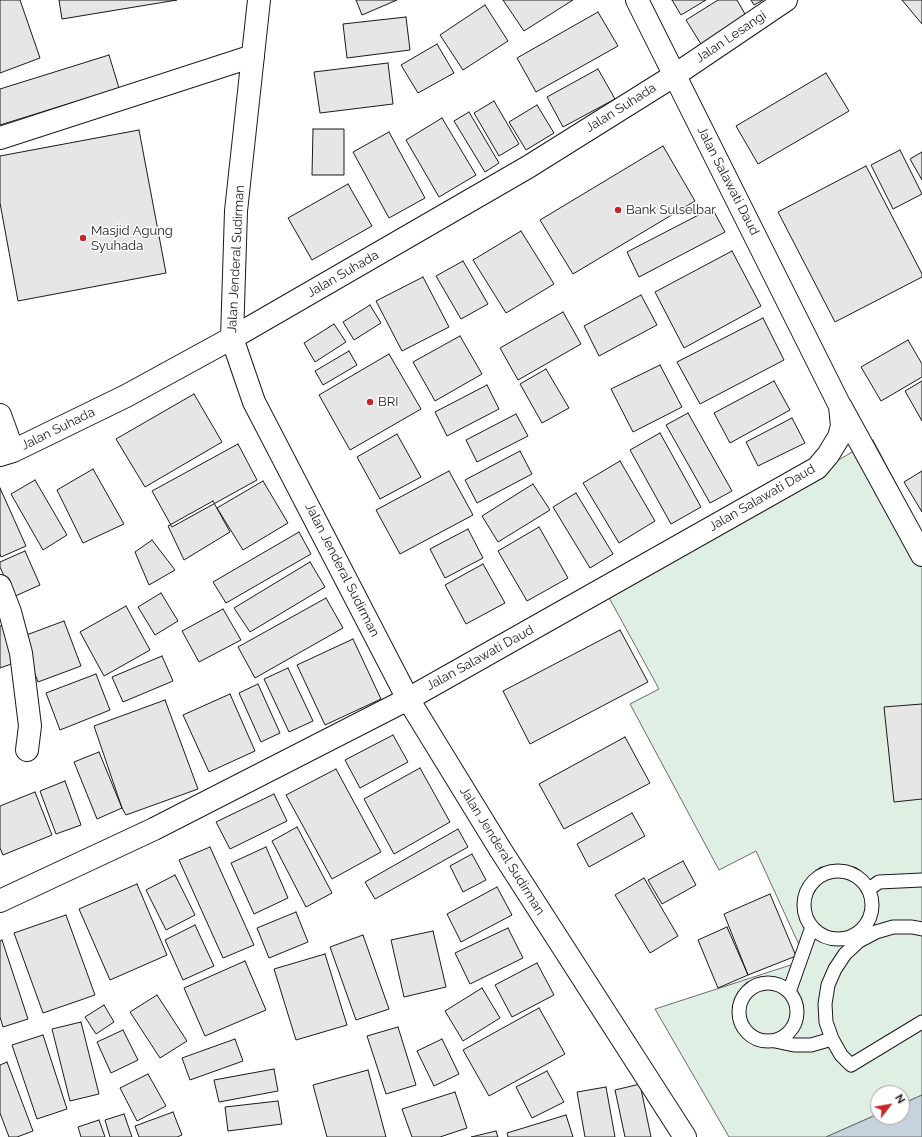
<!DOCTYPE html>
<style>
body{margin:0}
#map{position:relative;width:922px;height:1137px;overflow:hidden;background:#fff;font-family:Raleway,sans-serif}
canvas{display:block}
.north{position:absolute;left:870px;top:1085px;width:40px;height:40px;box-sizing:border-box;background:#fff;border:1px solid #a3a3a3;border-radius:50%;rotate:59deg;font-size:11px;font-weight:700;line-height:16px;text-align:center;color:#1a1a1a}
.north::after{content:'';display:block;margin:auto;width:14px;height:18px;background:#c62828;clip-path:polygon(50% 0,100% 100%,50% 72%,0 100%)}
</style>
<div id="map">
<canvas width="922" height="1137"></canvas>
<div class="north">N</div>
</div>
<script>
const g = document.querySelector('canvas').getContext('2d');
g.lineJoin = 'round';
function fill(path, color) { g.fillStyle = color; g.fill(path, 'evenodd'); }
const poly = rows => new Path2D(rows.map(r => 'M' + r).join(''));
function trace(path, color, width, dash) { g.strokeStyle = color; g.lineWidth = width; g.lineCap = dash ? 'butt' : 'round'; g.setLineDash(dash || []); g.stroke(path); }
function drawText(font, color, halo, rows, align = 'center') {
  g.font = font + ' Raleway,sans-serif'; g.lineWidth = 3; g.setLineDash([]); g.textBaseline = 'middle'; g.strokeStyle = halo; g.fillStyle = color; for (const [text, x, y, turn = 0] of rows) {
    g.save(); g.translate(x, y); g.rotate((+turn || 0) * Math.PI / 180); g.textAlign = isNaN(turn) ? turn : align; if (halo) g.strokeText(text, 0, 0); g.fillText(text, 0, 0); g.restore();
  }
}
const green = poly([
 [873,440,922,533,922,1095,902,1104,902,1093,878,1093,878,1114,826,1137,729,1137,655,1009,806,960,756,851,719,870,630,704,659,689,607,594,873,440]
]);
const water = poly([
 [922,1095,922,1137,826,1137,878,1114,878,1117,902,1117,902,1104,922,1095]
]);
const building = poly([
 [0,0,20,0,40,58,0,73,0,0],
 [59,0,177,0,62,19,59,0],
 [356,0,397,0,362,15,356,0],
 [503,0,573,0,524,31,503,0],
 [672,0,706,0,681,15,672,0],
 [718,0,737,0,749,21,704,49,686,20,718,0],
 [751,0,763,0,754,5,751,0],
 [902,0,922,0,922,24,902,0],
 [485,5,508,41,463,70,440,35,485,5],
 [598,12,618,46,536,92,517,58,598,12],
 [406,17,410,50,347,58,343,24,406,17],
 [437,44,454,73,418,93,401,65,437,44],
 [109,55,119,88,0,125,0,89,109,55],
 [388,63,393,104,320,113,314,72,388,63],
 [598,69,615,99,563,127,547,97,598,69],
 [826,73,849,111,758,164,736,126,826,73],
 [494,101,519,144,499,156,474,113,494,101],
 [537,105,554,133,526,150,509,122,537,105],
 [469,112,499,163,485,172,454,121,469,112],
 [442,118,476,175,439,197,406,140,442,118],
 [313,129,344,129,344,175,312,175,313,129],
 [139,130,166,273,18,301,0,203,0,156,139,130],
 [389,132,425,198,389,218,353,152,389,132],
 [663,146,695,201,573,274,540,220,663,146],
 [900,150,922,194,893,209,871,165,900,150],
 [922,152,922,180,910,159,922,152],
 [866,166,922,274,922,277,835,322,778,212,866,166],
 [348,184,372,226,312,260,288,218,348,184],
 [712,208,725,232,639,277,627,252,712,208],
 [521,231,554,284,506,313,473,260,521,231],
 [732,251,761,306,684,348,655,292,732,251],
 [463,261,488,304,461,319,436,276,463,261],
 [423,277,449,327,402,351,376,301,423,277],
 [641,295,657,325,599,356,584,326,641,295],
 [370,305,381,323,354,340,343,322,370,305],
 [563,312,581,344,518,380,500,348,563,312],
 [763,318,784,360,700,404,677,362,763,318],
 [334,324,346,342,315,362,304,343,334,324],
 [460,336,482,374,435,401,413,362,460,336],
 [908,340,922,364,922,377,881,401,861,367,908,340],
 [349,351,357,365,323,385,315,371,349,351],
 [389,354,421,409,350,450,319,395,389,354],
 [660,365,682,407,633,432,611,389,660,365],
 [546,369,569,408,542,423,520,384,546,369],
 [774,381,790,410,730,443,714,413,774,381],
 [922,381,922,421,905,391,922,381],
 [487,385,499,409,447,436,435,412,487,385],
 [194,394,222,442,145,487,116,439,194,394],
 [688,413,732,491,710,503,666,425,688,413],
 [516,414,528,436,477,462,466,440,516,414],
 [792,418,805,443,758,466,746,442,792,418],
 [660,433,701,507,671,524,630,450,660,433],
 [397,434,421,477,380,499,357,457,397,434],
 [238,444,257,480,172,527,152,491,238,444],
 [520,451,532,474,477,503,465,480,520,451],
 [620,461,655,521,619,543,583,483,620,461],
 [93,469,124,524,83,543,57,490,93,469],
 [449,471,473,515,400,554,376,510,449,471],
 [922,471,922,512,904,482,922,471],
 [35,480,67,535,43,550,11,494,35,480],
 [263,481,288,523,243,550,217,508,263,481],
 [533,484,550,510,498,542,482,516,533,484],
 [0,488,26,546,1,557,0,554,0,488],
 [576,493,613,554,590,568,553,507,576,493],
 [213,501,230,532,184,560,168,526,213,501],
 [539,527,568,578,527,601,498,551,539,527],
 [468,529,483,558,445,578,430,549,468,529],
 [299,532,311,554,226,603,213,582,299,532],
 [152,540,175,570,149,585,135,552,152,540],
 [25,551,40,585,13,597,0,567,0,562,25,551],
 [310,562,325,587,250,632,234,608,310,562],
 [483,564,505,603,466,624,445,585,483,564],
 [161,593,178,621,155,635,138,607,161,593],
 [326,598,343,628,255,678,238,647,326,598],
 [126,606,150,650,104,676,80,632,126,606],
 [223,609,241,640,199,662,182,631,223,609],
 [64,621,81,666,38,682,21,637,64,621],
 [5,625,17,662,0,668,0,626,5,625],
 [620,630,648,682,530,744,503,691,620,630],
 [353,639,381,699,325,725,297,665,353,639],
 [162,656,173,681,123,702,112,677,162,656],
 [288,668,313,721,289,732,264,679,288,668],
 [96,674,110,710,60,730,46,693,96,674],
 [258,684,280,733,261,742,239,693,258,684],
 [230,694,255,751,209,772,183,715,230,694],
 [165,700,198,789,126,815,122,808,94,726,165,700],
 [922,704,922,799,894,802,884,707,922,704],
 [393,735,408,762,360,788,345,760,393,735],
 [625,737,650,783,564,829,539,784,625,737],
 [99,752,122,808,97,819,74,762,99,752],
 [420,768,450,822,394,854,364,799,420,768],
 [336,769,381,852,332,879,286,795,336,769],
 [65,781,81,825,56,834,40,791,65,781],
 [35,792,52,835,3,855,0,848,0,806,35,792],
 [274,794,287,821,230,849,216,822,274,794],
 [632,813,645,836,589,867,577,844,632,813],
 [297,827,332,893,306,907,272,841,297,827],
 [458,829,468,847,375,899,365,882,458,829],
 [210,847,254,945,223,958,179,860,210,847],
 [266,847,288,898,254,914,231,863,266,847],
 [472,854,486,880,463,892,450,866,472,854],
 [683,861,696,885,662,904,648,880,683,861],
 [175,875,195,915,166,930,146,890,175,875],
 [644,878,678,936,650,953,615,895,644,878],
 [137,884,167,955,110,980,79,909,137,884],
 [497,887,512,915,461,942,447,914,497,887],
 [770,894,796,956,748,975,724,914,770,894],
 [296,912,308,942,269,958,257,928,296,912],
 [66,915,95,995,43,1013,14,933,66,915],
 [195,925,214,966,183,980,165,940,195,925],
 [727,927,748,975,718,988,698,940,727,927],
 [508,928,523,958,470,984,455,953,508,928],
 [433,931,446,987,404,997,391,940,433,931],
 [363,935,389,1009,356,1020,330,947,363,935],
 [2,940,28,1019,3,1027,0,1017,0,941,2,940],
 [325,954,347,1025,296,1040,274,969,325,954],
 [245,961,266,1010,205,1036,184,988,245,961],
 [537,963,554,995,512,1017,495,985,537,963],
 [482,988,500,1018,463,1041,445,1011,482,988],
 [157,995,187,1041,160,1058,130,1012,157,995],
 [104,1005,114,1022,96,1034,85,1017,104,1005],
 [539,1008,565,1054,489,1096,463,1050,539,1008],
 [81,1022,99,1094,70,1101,52,1029,81,1022],
 [398,1027,416,1085,386,1094,367,1036,398,1027],
 [123,1030,138,1060,111,1073,97,1042,123,1030],
 [43,1035,67,1109,37,1119,12,1045,43,1035],
 [235,1039,243,1061,190,1080,182,1058,235,1039],
 [442,1039,459,1074,434,1086,417,1051,442,1039],
 [7,1062,33,1131,17,1137,9,1137,0,1113,0,1065,7,1062],
 [274,1069,278,1091,219,1102,214,1080,274,1069],
 [368,1070,386,1137,327,1137,313,1085,368,1070],
 [547,1071,564,1102,532,1118,516,1087,547,1071],
 [148,1074,166,1106,137,1121,120,1088,148,1074],
 [640,1084,651,1137,625,1137,615,1090,640,1084],
 [606,1087,615,1137,585,1137,577,1092,606,1087],
 [455,1092,467,1128,440,1137,412,1137,402,1109,455,1092],
 [278,1101,282,1124,228,1131,225,1107,278,1101],
 [173,1112,182,1135,177,1137,139,1137,135,1126,173,1112],
 [124,1114,132,1137,110,1137,105,1120,124,1114],
 [566,1115,573,1137,508,1137,507,1133,566,1115],
 [99,1120,105,1137,81,1137,78,1127,99,1120],
 [496,1131,498,1137,471,1137,496,1131]
]);
const service = poly([
 '804 905a34 34 0 1 1 68 0a34 34 0 1 1-68 0Z',
 [869,889,879,882,922,880],
 [922,929,912,927,893,927,876,932,859,941,845,954,835,969,828,985,825,1004,826,1022,832,1039,841,1055,851,1065,922,1022],
 '739 1012a29 29 0 1 1 58 0a29 29 0 1 1-58 0Z',
 [789,992,812,927],
 [775,1041,794,1045,811,1045,832,1039]
]);
const minor = poly([
 [0,138,253,56],
 [841,407,922,555],
 [0,415,13,451],
 [0,455,13,451,126,396,232,338,528,167,675,75,786,0],
 [0,586,10,612,21,653,30,726,27,750],
 [0,901,154,829,408,699,817,468,828,455,839,437,842,426,840,406,637,0]
]);
const trunk = poly([
 [259,0,236,211,232,338,254,402,408,699,500,849,685,1137]
]);
const markers = [
 [618,210,4,"#c62828"],
 [83,238,4,"#c62828"],
 [370,402,4,"#c62828"]
];
const streetNames = [
 ["Jalan Lesangi",731,37,-34],
 ["Jalan Suhada",621,108,-32],
 ["Jalan Salawati Daud",728,181,63],
 ["Jalan Jenderal Sudirman",236,259,-87],
 ["Jalan Suhada",343,274,-30],
 ["Jalan Suhada",58,429,-26],
 ["Jalan Salawati Daud",762,498,-30],
 ["Jalan Jenderal Sudirman",342,570,63],
 ["Jalan Salawati Daud",480,658,-29],
 ["Jalan Jenderal Sudirman",502,851,58]
];
const poiNames = [
 ["Bank Sulselbar",626,210],
 ["Masjid Agung",91,231],
 ["Syuhada",91,246],
 ["BRI",378,402]
];
fill(green, '#e0efe3');
trace(green, '#6a6a6a', 1);
fill(water, '#c6d2dc');
trace(water, '#6a6a6a', 1);
fill(building, '#e6e6e6');
trace(building, '#1a1a1a', 1);
trace(service, '#1a1a1a', 15);
trace(minor, '#1a1a1a', 24);
trace(trunk, '#1a1a1a', 24);
trace(service, '#fff', 13);
trace(minor, '#fff', 22);
trace(trunk, '#fff', 22);
for (const [x, y, r, color] of markers) { const dot = new Path2D(); dot.arc(x, y, r, 0, 2 * Math.PI); g.fillStyle = color; g.fill(dot); trace(dot, '#fff', 1.5); }
drawText('13px', '#1a1a1a', '#fff', streetNames);
drawText('13px', '#1a1a1a', '#fff', poiNames, 'left');
</script>
